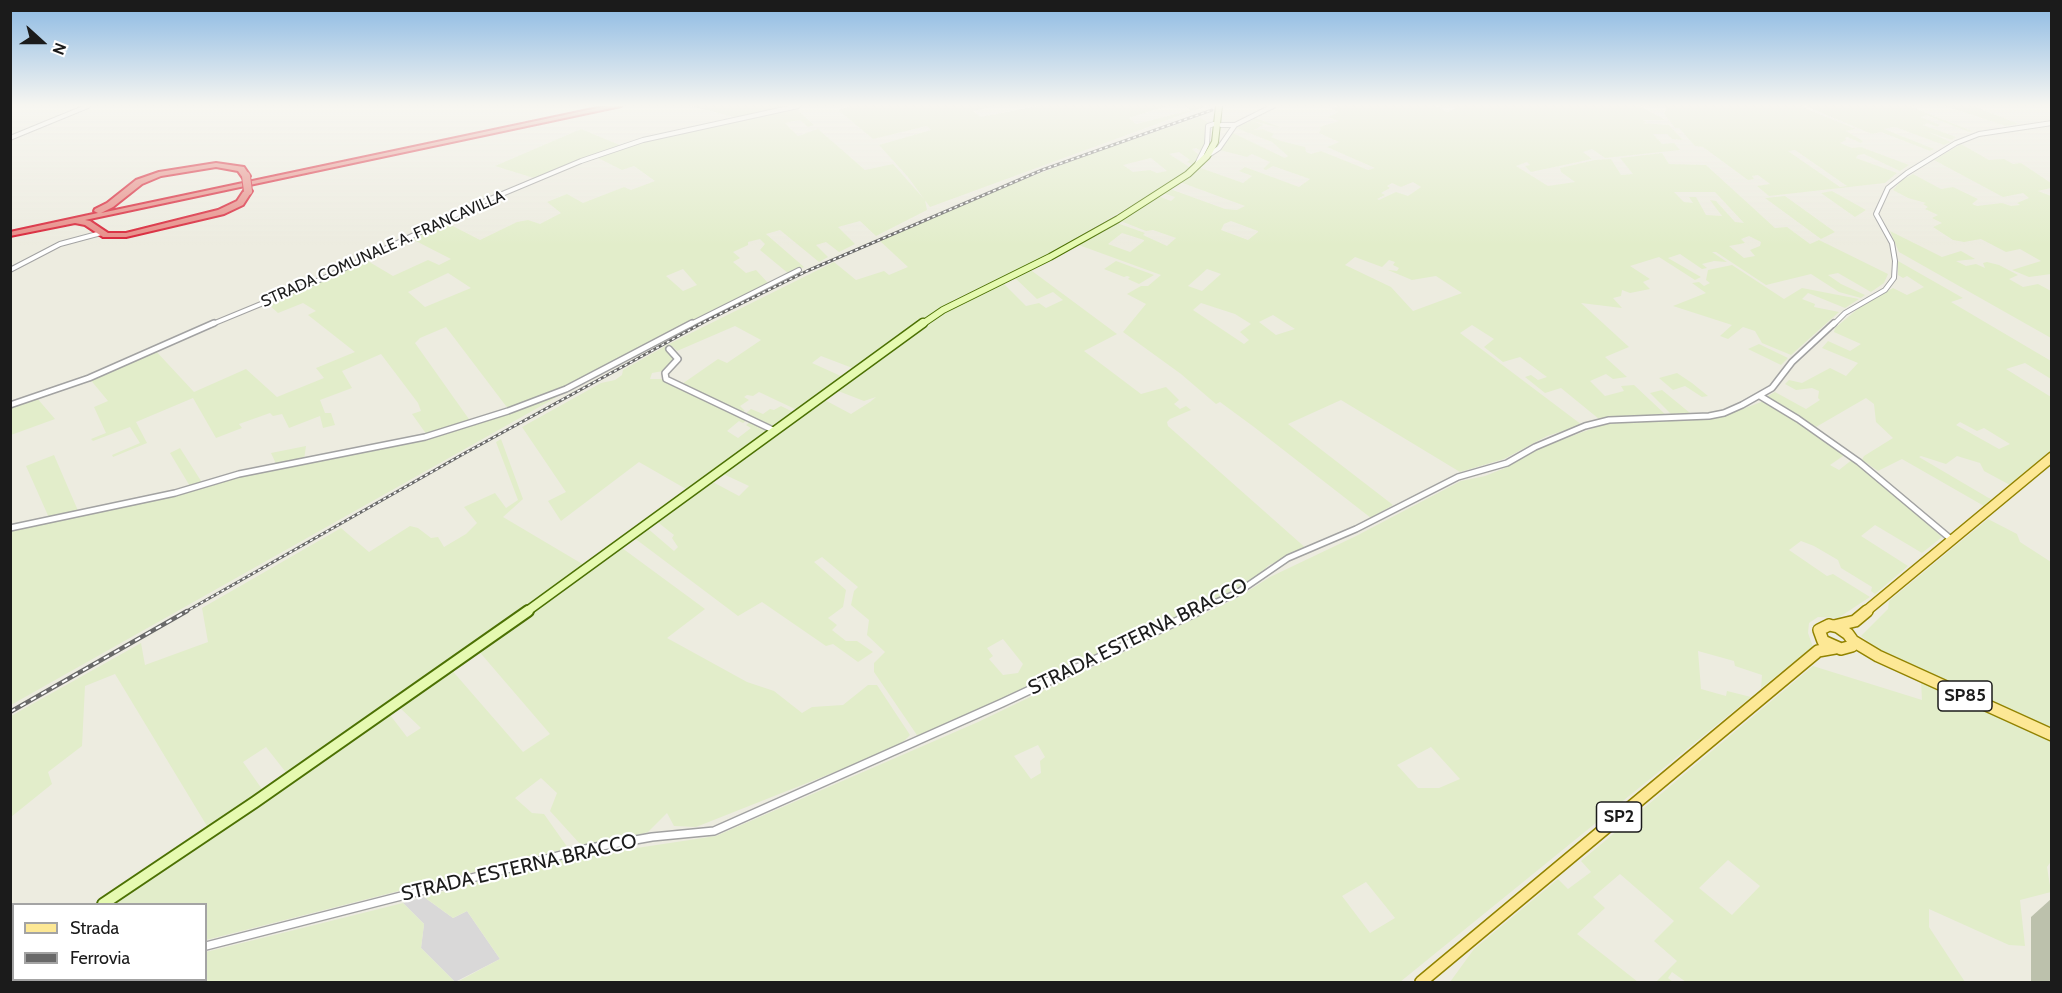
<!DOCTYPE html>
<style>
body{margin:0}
#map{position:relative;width:2062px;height:993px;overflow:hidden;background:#edece0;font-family:Cabin,sans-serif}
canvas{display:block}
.frame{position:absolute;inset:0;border:12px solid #1b1b1b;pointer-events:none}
.legend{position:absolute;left:12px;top:903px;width:195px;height:78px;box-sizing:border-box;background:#fff;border:2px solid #a4a4a4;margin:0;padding:8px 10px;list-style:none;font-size:18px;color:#1b1b1b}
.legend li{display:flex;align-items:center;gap:12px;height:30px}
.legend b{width:30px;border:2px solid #a4a4a4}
.north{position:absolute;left:12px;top:12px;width:60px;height:60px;-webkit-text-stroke:4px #fff;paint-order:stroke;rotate:111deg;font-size:16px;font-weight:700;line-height:24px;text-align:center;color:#1b1b1b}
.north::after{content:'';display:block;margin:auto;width:21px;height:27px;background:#1b1b1b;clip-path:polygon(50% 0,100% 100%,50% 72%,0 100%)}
</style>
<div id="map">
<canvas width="2062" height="993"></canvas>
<div class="frame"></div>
<ul class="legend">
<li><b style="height:8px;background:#fde895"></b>Strada</li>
<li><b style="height:8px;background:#696969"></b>Ferrovia</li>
</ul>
<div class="north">N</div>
</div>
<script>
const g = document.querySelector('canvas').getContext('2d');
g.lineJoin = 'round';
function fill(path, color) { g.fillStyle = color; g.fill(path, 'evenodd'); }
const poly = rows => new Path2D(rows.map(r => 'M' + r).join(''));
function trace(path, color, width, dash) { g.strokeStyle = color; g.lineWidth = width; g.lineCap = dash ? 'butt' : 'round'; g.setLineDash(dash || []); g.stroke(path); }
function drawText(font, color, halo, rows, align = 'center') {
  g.font = font + ' Cabin,sans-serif'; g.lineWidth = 4.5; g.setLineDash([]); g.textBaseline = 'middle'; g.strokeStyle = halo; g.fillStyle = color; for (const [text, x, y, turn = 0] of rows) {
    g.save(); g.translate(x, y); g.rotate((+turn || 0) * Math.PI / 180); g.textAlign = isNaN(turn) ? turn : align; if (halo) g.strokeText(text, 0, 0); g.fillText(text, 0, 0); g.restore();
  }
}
const residential = poly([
 [424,897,453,918,467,911,500,959,455,982,421,948,424,924,403,903]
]);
const construction = poly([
 [2051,899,2051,982,2031,982,2031,917]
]);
const farmland = poly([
 [691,106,793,106,814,125,808,127,800,120,785,123,798,136,818,129,865,170,893,164,925,200,927,210,876,236,860,221,838,227,855,244,839,252,826,242,816,245,828,257,819,262,780,230,766,234,804,267,789,274,760,250,765,244,760,239,748,242,748,245,733,252,740,258,733,262,746,273,756,270,768,283,559,392,509,410,446,327,420,338,415,343,471,422,427,435,412,414,421,411,418,403,381,354,342,371,352,388,320,400,325,413,331,413,335,425,323,428,320,416,289,428,282,414,273,416,270,413,239,424,242,428,216,438,193,398,136,422,147,443,113,457,112,455,140,443,130,427,93,441,91,439,106,433,94,407,108,401,89,378,154,349,194,392,246,369,277,397,324,378,316,368,355,352,308,315,316,311,303,303,278,313,267,303,366,260,393,276,428,260,439,265,451,259,410,238,489,200,492,201,447,223,480,240,517,222,528,220,540,224,561,213,547,202,567,194,583,203,624,187,631,190,655,181,634,166,622,170,596,157,644,141,738,118],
 [683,269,697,285,683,291,666,276],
 [448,273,471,288,425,307,408,292],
 [851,106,995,106,973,111,981,117,1037,106,1167,106,1129,118,1136,124,1191,110,1185,106,1206,106,930,207,908,177,879,145,931,130,927,126,873,139,838,110],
 [1337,106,1436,106,1447,112,1455,109,1452,106,1641,106,1665,120,1643,120,1647,122,1642,123,1669,125,1683,140,1672,139,1667,134,1653,134,1662,144,1674,143,1680,150,1605,158,1592,149,1583,152,1592,159,1531,172,1525,166,1530,165,1527,162,1516,166,1548,186,1575,182,1561,172,1560,168,1595,160,1611,159,1621,175,1633,174,1620,158,1662,153,1669,164,1706,165,1775,228,1787,227,1810,244,1819,240,1888,274,1884,283,1871,292,1838,273,1828,275,1841,284,1865,295,1861,298,1839,292,1811,274,1766,285,1716,252,1712,252,1727,262,1714,261,1702,264,1707,268,1702,269,1680,254,1668,258,1701,277,1695,280,1659,257,1630,266,1650,279,1643,282,1650,289,1630,293,1622,290,1621,296,1613,298,1622,308,1581,303,1629,347,1605,357,1627,377,1613,379,1606,374,1590,381,1605,396,1624,391,1621,386,1634,385,1666,415,1599,419,1561,388,1545,393,1525,377,1531,375,1538,380,1547,377,1520,357,1503,362,1484,347,1494,339,1472,325,1460,333,1582,425,1547,436,1504,459,1460,472,1341,400,1288,424,1393,505,1371,518,1254,427,1220,402,1216,404,1181,374,1123,332,1146,304,1127,294,1141,286,1148,286,1161,275,1076,244,1114,222,1145,233,1143,235,1167,246,1176,238,1153,230,1146,231,1118,220,1158,196,1171,201,1175,197,1163,193,1170,189,1225,209,1237,210,1245,206,1180,182,1198,167,1243,183,1252,176,1239,171,1245,167,1299,187,1310,179,1273,166,1266,170,1263,169,1270,162,1252,154,1247,157,1220,150,1233,133,1285,158,1288,156,1272,142,1236,128,1256,118,1282,128,1252,121,1263,125,1254,130,1263,129,1274,134,1271,137,1281,141,1305,147,1306,152,1311,154,1321,151,1368,170,1375,168,1327,147,1339,142,1319,133,1321,129,1319,127,1339,121,1328,117,1338,112,1332,109],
 [1413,182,1421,187,1408,196,1396,192,1379,200,1377,199,1385,195,1381,193,1390,188,1387,186,1392,183,1401,187],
 [1674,192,1715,192,1744,223,1735,222,1716,201,1710,200,1722,216,1706,215,1696,197,1689,197,1693,203,1684,202],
 [1231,221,1258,231,1258,232,1248,240,1221,230,1224,224],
 [1122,233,1144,240,1144,241,1130,252,1108,244],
 [1749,236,1761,242,1760,246,1750,250,1755,256,1744,258,1729,246,1745,243,1741,239],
 [1355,257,1382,267,1389,260,1395,262,1393,265,1399,268,1397,271,1388,270,1412,280,1436,276,1462,293,1413,311,1391,287,1345,265],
 [1207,269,1221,274,1202,291,1188,286],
 [1201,303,1235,314,1251,324,1240,332,1249,340,1244,344,1193,310],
 [1273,315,1295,329,1276,335,1259,322],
 [1665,106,1800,106,1856,129,1846,131,1863,141,1861,143,1847,137,1845,138,1846,140,1840,143,1852,148,1861,147,1909,165,1900,171,1864,154,1858,155,1856,158,1897,173,1885,183,1769,196,1757,186,1770,184,1758,175,1752,176,1754,179,1748,180,1703,147,1695,146,1679,128,1675,128,1664,114,1666,109],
 [1795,150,1847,186,1840,187,1788,151],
 [1805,106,1909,106,1972,131,1969,132,1926,115,1921,117,1940,125,1937,127,1927,123,1923,125,1956,137,1952,140,1928,132,1951,142,1944,145,1895,127,1884,129,1934,149,1930,151,1881,132,1872,134],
 [1945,106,1973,106,2019,124,2006,126],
 [1199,117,1209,123,1206,126,1206,142,1202,151,1196,148,1192,149,1199,155,1193,165,1187,162,1190,160,1179,152,1169,154,1191,168,1169,184,1037,260,953,300,855,369,821,356,812,363,843,377,797,410,759,392,753,396,747,395,744,397,749,400,740,406,745,411,743,412,682,384,718,359,727,363,761,340,735,326,677,351,673,347,666,349,675,361,663,371,652,373,650,379,662,379,747,420,743,423,739,421,727,431,738,438,751,428,746,425,750,422,763,427,766,431,686,489,639,462,561,521,548,501,566,492,522,427,601,383,615,380,622,375,623,370,671,343,834,262,856,280,884,271,889,275,908,267,880,241,994,191,1085,156],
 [1151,158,1167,171,1157,173,1150,170,1133,172,1123,165],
 [581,129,622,146,537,179,495,166],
 [1961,144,1989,160,2004,159,2013,164,2021,163,2051,183,2051,188,2038,191,2051,196,2051,274,2029,277,2012,270,2041,261,2020,249,2006,252,1981,239,1964,242,1953,240,1933,227,1942,223,1932,218,1938,215,1925,209,1928,207,1923,204,1926,203,1908,198,1893,190,1902,180,1913,174,1941,189,1953,187,1978,199,1972,204,1977,206,2002,203,2011,206,2020,205,2017,203,2029,198,2023,193,2003,197,1934,160],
 [1832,191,1866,210,1855,217,1821,193],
 [1785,196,1835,232,1821,239,1765,198],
 [1890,231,1942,257,1961,251,1975,259,1956,261,1966,266,1976,264,1985,268,1983,263,1987,262,1999,265,2018,275,2009,279,2023,287,2038,284,2051,291,2051,338,1899,252],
 [1116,261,1154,275,1139,284,1128,279,1130,277,1127,276,1124,277,1104,269],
 [1898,261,1963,298,1951,302,2051,361,2051,379,2025,363,2006,369,2051,397,2051,450,2010,485,1984,471,1980,463,1957,456,1946,464,1921,456,1919,457,1987,497,1991,499,1984,506,1902,459,1878,471,1862,460,1864,456,1893,438,1876,422,1874,404,1866,398,1816,427,1766,397,1775,392,1806,409,1820,400,1818,398,1819,391,1812,388,1796,390,1785,384,1789,380,1802,383,1830,368,1846,376,1858,363,1822,348,1828,341,1850,351,1861,344,1834,332,1835,328,1860,307,1893,288,1907,295,1924,287,1907,276,1903,278,1898,275],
 [1960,422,1977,431,1984,428,2010,444,1999,449,1956,425],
 [1732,265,1784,299,1802,288,1859,299,1845,308,1808,293,1802,299,1815,304,1814,307,1839,312,1791,355,1762,343,1755,331,1743,327,1728,339,1720,336,1732,325,1673,306,1706,293,1692,283,1699,282,1704,286,1710,283,1706,280,1708,270],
 [1028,268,1117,334,1084,351,1141,394,1166,387,1179,400,1174,404,1180,409,1186,406,1191,410,1170,419,1167,422,1168,426,1308,550,1269,565,1247,586,919,738,874,672,874,663,885,652,867,635,869,620,851,605,854,591,858,587,822,557,814,562,846,590,843,607,828,618,837,625,832,630,846,641,857,641,873,652,858,662,833,644,826,646,762,602,738,616,633,537,646,527,674,551,678,547,672,538,674,535,655,520,709,480,739,496,749,486,719,472,821,398,851,414,870,402,876,397,864,401,833,389,958,301,1002,282,1026,306,1039,303,1046,308,1063,300,1053,292,1037,299,1013,276],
 [1003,639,1023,664,1018,673,1003,675,989,659,993,656,987,648],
 [1759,344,1788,358,1781,365,1748,349],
 [1677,373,1692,383,1708,396,1702,397,1685,386,1673,390,1659,378],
 [1662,390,1690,413,1671,414,1650,393],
 [555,396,557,397,11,705,10,531,162,497,253,473,372,450,502,415],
 [36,397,55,419,11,435,10,406],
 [1764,401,1846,454,1830,465,1839,470,1853,459,1858,462,1942,537,1922,553,1875,525,1861,536,1908,566,1875,594,1871,591,1872,587,1841,568,1838,560,1814,546,1801,541,1789,550,1827,576,1833,574,1870,597,1838,618,1818,617,1809,623,1808,633,1813,647,1761,688,1762,675,1735,666,1734,661,1698,651,1701,689,1726,696,1727,691,1751,697,1400,982,457,982,500,959,467,911,453,918,424,897,557,860,716,836,978,722,1237,598,1270,577,1356,536,1461,481,1485,476,1505,468,1541,447,1605,424,1718,418],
 [1038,745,1045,757,1040,761,1041,773,1031,779,1014,756],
 [1431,747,1460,779,1439,788,1418,788,1397,765],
 [1366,882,1395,918,1370,933,1342,896],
 [781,406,793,412,771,426,745,414,751,409,763,414,770,409,774,410],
 [501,439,523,499,503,517,584,565,288,775,266,747,243,762,264,792,210,831,115,674,85,686,82,746,48,772,52,784,11,817,11,716,141,643,145,665,208,642,202,608,341,528,369,552,410,526,418,528,431,538,438,537,444,547,466,534,477,523,464,507,495,493,506,508,518,500,496,442],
 [306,446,304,460,277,466,271,453],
 [180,448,203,484,191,488,170,453],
 [54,455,79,513,50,520,26,466],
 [1988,519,2017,534,2020,542,2051,562,2051,729,1881,651,1861,636,1888,609,1889,601],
 [618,545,705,609,667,638,747,682,774,691,802,713,812,707,843,705,868,685,877,685,910,735,898,747,696,827,674,826,667,813,648,832,625,839,581,845,550,811,557,793,541,778,515,798,532,813,544,814,568,848,206,940,206,904,109,904,387,711,407,737,421,728,397,705,450,668,523,752,550,734,477,649],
 [1813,666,1922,700,1921,681,2051,742,2052,860,2047,867,2051,892,2020,900,2025,946,2009,945,1929,909,1929,927,1965,982,1686,982,1672,972,1668,978,1673,982,1656,982,1677,961,1654,941,1674,921,1620,874,1593,897,1605,908,1577,934,1638,982,1450,982,1474,949,1558,879,1568,889,1591,872,1581,861],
 [1728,860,1760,886,1732,915,1699,888],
 [403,903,424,924,421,948,455,982,85,982,97,980,206,980,206,952]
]);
const streetFar2 = poly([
 [1221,125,1235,125],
 [10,138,88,106],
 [1207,156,1219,148,1235,125,1273,106],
 [1195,168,1207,144,1208,126,1214,124],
 [10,270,60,244,101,233],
 [210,325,324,278,483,202,581,161,643,140,798,106],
 [689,325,799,270],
 [1833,325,1845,313,1885,290,1894,278,1895,261,1892,243,1876,214,1888,188,1907,173,1956,143,1979,134,2052,123]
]);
const streetFar1 = poly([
 [669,349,678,359,665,373,666,379,773,430],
 [1760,396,1798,419,1859,462,1952,540],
 [10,405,89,378,214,323],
 [10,528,175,493,239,474,425,437,508,411,566,389,692,323],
 [1195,612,1237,593,1288,558,1356,529,1458,477,1507,463,1535,447,1585,426,1609,420,1709,416,1724,413,1742,405,1772,388,1792,362,1834,323]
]);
const street = poly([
 [206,946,585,849,652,837,714,831,1002,703,1199,611],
 [10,977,14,978],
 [17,980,26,982],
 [65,982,77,980]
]);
const secondaryFar2 = poly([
 [921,325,943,310,1050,257,1118,219,1188,174,1207,156,1215,142,1219,106]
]);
const secondaryFar1 = poly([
 [526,612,923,323]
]);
const secondary = poly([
 [103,904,255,802,528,611],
 [10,968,14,965]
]);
const primaryFar1 = poly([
 [1865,612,2052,457]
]);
const primary = poly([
 [1829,625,1838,627,1848,634,1853,641,1852,646,1841,649,1823,641,1819,630,1829,625],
 [1834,626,1855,621,1867,611],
 [1853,641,1878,656,2052,735],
 [1421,982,1818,651,1835,648]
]);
const highway = poly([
 [607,106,621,106,85,220,90,221,108,233,126,233,218,210,237,201,245,189,252,191,243,205,224,214,126,237,103,237,85,225,75,223,10,236,10,232,98,213,94,211,95,209,107,203,136,180,159,172,216,163,244,167,250,176,243,178,238,171,216,167,161,176,142,184,113,207,101,213,607,106]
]);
const railFar1 = poly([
 [185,612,465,453,706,321,807,271,1042,170,1212,110]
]);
const rail = poly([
 [10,712,187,611]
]);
const highwayBridge = poly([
 [246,176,248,191]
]);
const farStreetnames = [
 ["STRADA COMUNALE A. FRANCAVILLA",383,249,-24]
];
const shields = [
 [1965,696,54],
 [1619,817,45]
];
const shieldNames = [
 ["SP85",1965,696],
 ["SP2",1619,817]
];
const streetNames = [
 ["STRADA ESTERNA BRACCO",1138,637,-26],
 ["STRADA ESTERNA BRACCO",519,868,-13]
];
fill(residential, '#d9d8d8');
fill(construction, '#bcc1ac');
fill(farmland, '#e2edca');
trace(streetFar2, '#a2a2a2', 6);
trace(streetFar1, '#a2a2a2', 8);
trace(street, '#a2a2a2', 10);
trace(secondaryFar2, '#4c7103', 8);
trace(secondaryFar1, '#4c7103', 11);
trace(secondary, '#4c7103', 14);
trace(primaryFar1, '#928300', 12);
trace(primary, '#928300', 14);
trace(highway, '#d82035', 4);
trace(streetFar2, '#fff', 4);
trace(streetFar1, '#fff', 5);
trace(street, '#fff', 7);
trace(secondaryFar2, '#e6fab1', 6);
trace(secondaryFar1, '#e6fab1', 8);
trace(secondary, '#e6fab1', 10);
trace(primaryFar1, '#fde895', 9);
trace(primary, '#fde895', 11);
fill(highway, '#e78a85');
trace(railFar1, '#696969', 3);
trace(rail, '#696969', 4.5);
trace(railFar1, '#fff', 1.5, [3]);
trace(rail, '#fff', 2, [6]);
trace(highwayBridge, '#d82035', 10, []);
trace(highwayBridge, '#e78a85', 8);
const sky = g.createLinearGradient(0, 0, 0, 245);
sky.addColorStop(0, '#8bb9e3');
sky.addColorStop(0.43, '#f7f6f1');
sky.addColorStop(1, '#f7f6f100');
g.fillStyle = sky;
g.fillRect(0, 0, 2062, 245);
drawText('16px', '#1b1b1b', '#fff', farStreetnames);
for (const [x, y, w] of shields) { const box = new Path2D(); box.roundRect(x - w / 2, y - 15, w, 30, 4.5); g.fillStyle = '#fff'; g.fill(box); trace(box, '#1b1b1b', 1.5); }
drawText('bold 18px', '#1b1b1b', null, shieldNames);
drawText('20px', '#1b1b1b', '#fff', streetNames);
</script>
